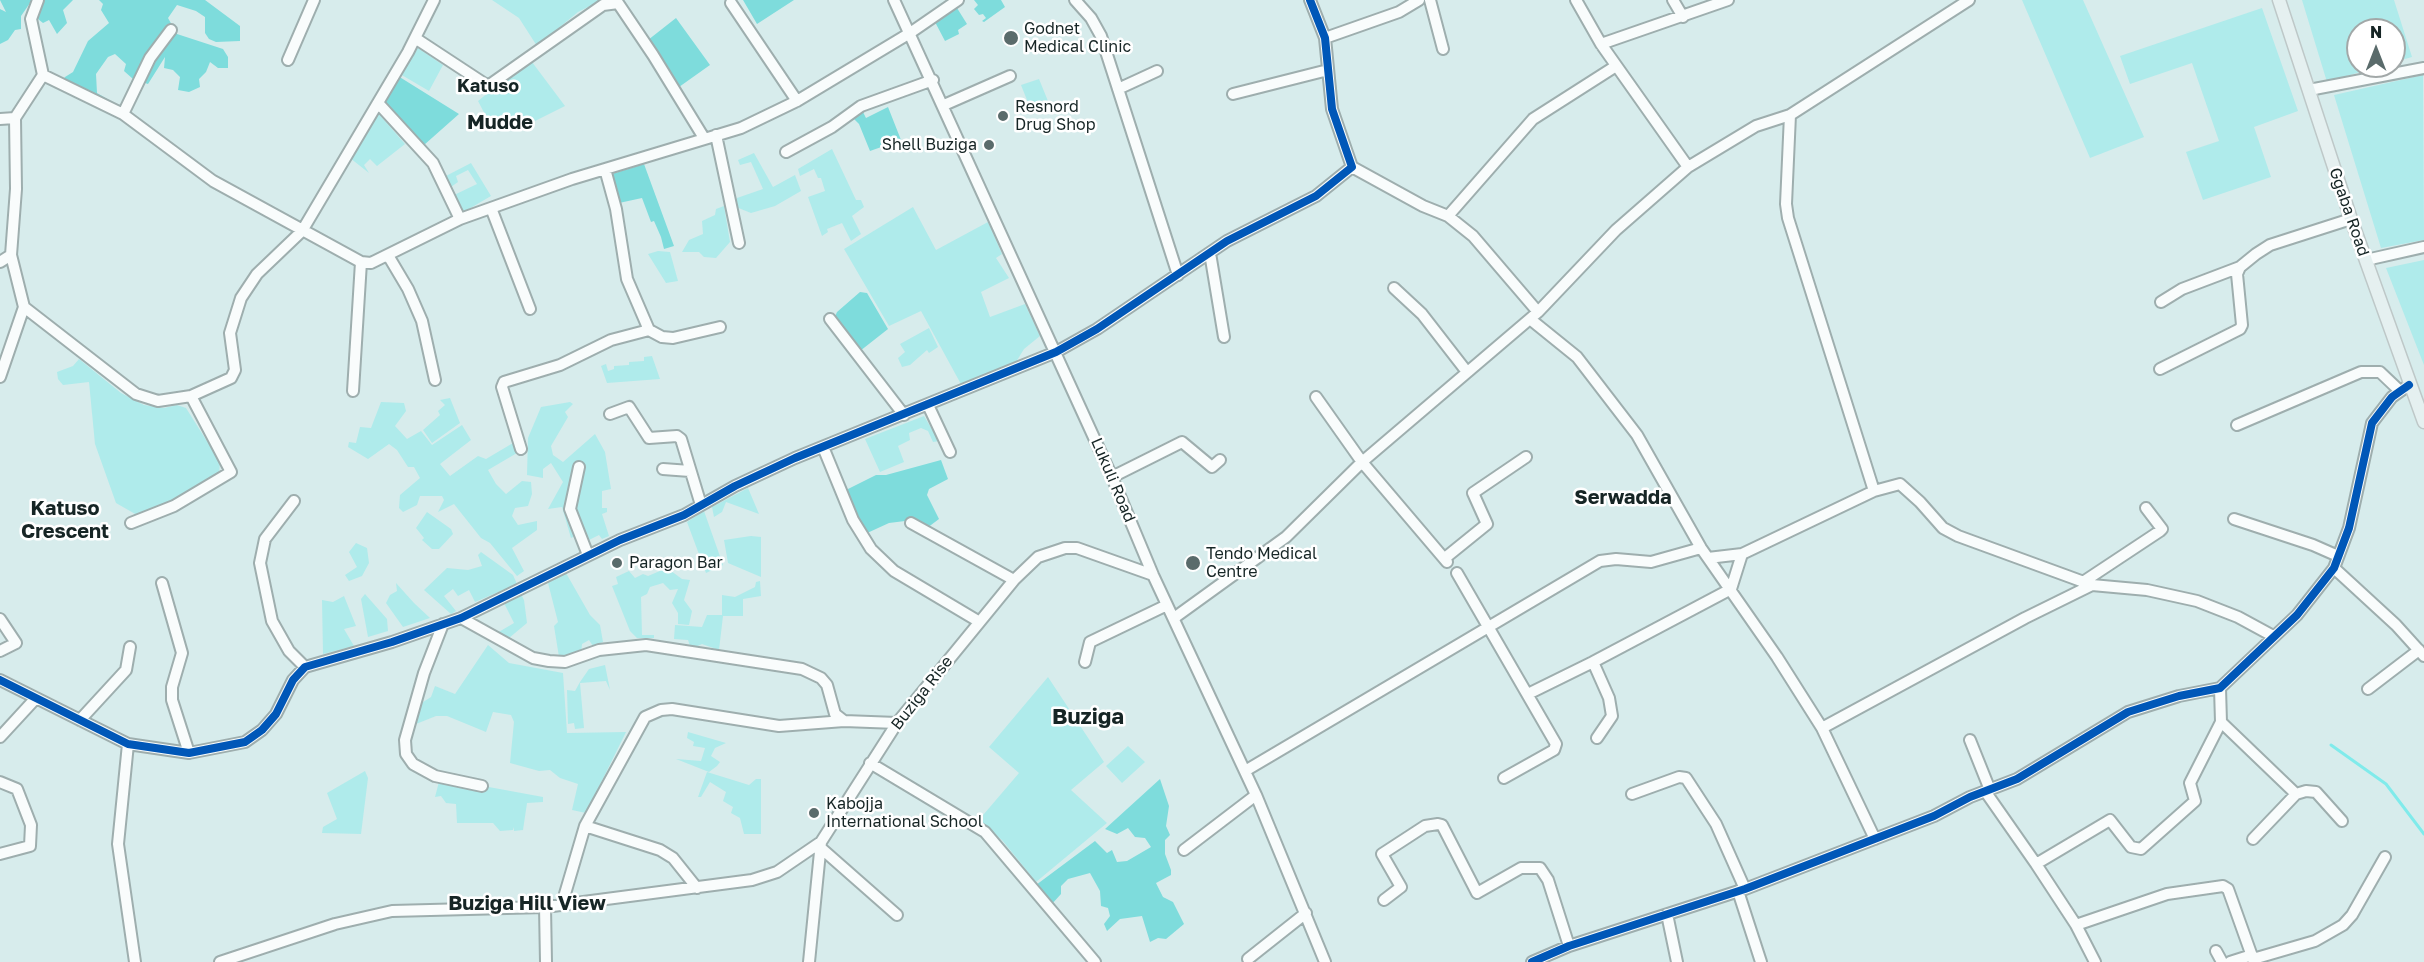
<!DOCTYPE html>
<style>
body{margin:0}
#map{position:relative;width:2424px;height:962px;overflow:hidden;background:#d7ecec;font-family:"Golos Text",sans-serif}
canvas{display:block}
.north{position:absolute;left:2346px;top:18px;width:60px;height:60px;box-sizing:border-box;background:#fff;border:2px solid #a2a8a8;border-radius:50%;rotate:0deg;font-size:16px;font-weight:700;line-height:24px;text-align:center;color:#162525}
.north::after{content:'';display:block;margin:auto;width:21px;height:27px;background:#5a6b6b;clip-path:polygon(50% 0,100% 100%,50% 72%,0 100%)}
</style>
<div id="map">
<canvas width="2424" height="962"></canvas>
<div class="north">N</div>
</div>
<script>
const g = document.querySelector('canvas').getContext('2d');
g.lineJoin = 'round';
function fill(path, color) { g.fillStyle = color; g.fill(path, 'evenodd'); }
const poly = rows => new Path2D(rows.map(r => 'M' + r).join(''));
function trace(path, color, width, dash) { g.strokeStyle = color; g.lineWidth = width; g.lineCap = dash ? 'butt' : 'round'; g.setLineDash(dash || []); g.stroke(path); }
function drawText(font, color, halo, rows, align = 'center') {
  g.font = font + ' "Golos Text",sans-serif'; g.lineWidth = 5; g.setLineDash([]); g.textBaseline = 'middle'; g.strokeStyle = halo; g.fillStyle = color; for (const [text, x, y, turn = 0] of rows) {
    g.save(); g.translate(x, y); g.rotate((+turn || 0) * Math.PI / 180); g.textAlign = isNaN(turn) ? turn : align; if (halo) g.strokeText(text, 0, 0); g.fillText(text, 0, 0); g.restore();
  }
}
const green = poly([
 [492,0,602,0,578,12,537,46,519,18],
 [2022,0,2083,0,2144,137,2090,158],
 [2302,0,2394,0,2412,57,2394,62,2394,30,2358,30,2358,66,2380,66,2327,82],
 [2262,8,2298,111,2254,127,2271,177,2203,200,2186,152,2219,141,2192,63,2130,84,2120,56],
 [418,48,443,65,429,91,400,74],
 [532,62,565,106,515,131,507,112,489,122,478,101,510,75,513,77],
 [2423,75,2424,240,2381,248,2334,95],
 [1039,79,1050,106,1048,107,1044,100,1029,105,1021,85],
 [378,113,405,144,377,166,370,159,364,165,369,173,350,158],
 [832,149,856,200,861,200,864,207,852,216,861,234,851,241,842,223,827,229,828,232,822,236,808,197,825,191,821,178,818,178,814,169,800,176,798,169],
 [754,153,773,187,795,175,801,191,775,206,751,213,736,207,737,198,763,189,751,162,740,165,738,160],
 [471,163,491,196,462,213,452,196,477,184,468,170,456,176,458,182,448,189,442,178],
 [724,206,730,242,716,258,704,257,699,252,682,252,689,240,703,234,702,221,715,215,716,209],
 [913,207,936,250,988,222,1002,254,996,258,1009,278,981,292,990,317,1025,304,1040,336,1024,349,1016,362,962,386,921,311,889,326,844,249],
 [658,251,670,252,678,281,666,283,648,254],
 [2424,260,2424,365,2386,268],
 [929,328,938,347,929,353,927,350,910,365,902,367,898,358,905,352,900,344],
 [652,356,660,379,607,383,601,366,606,364,608,371,614,369,614,366,629,365,629,362,644,361,644,357],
 [79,359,121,393,144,405,164,408,177,405,186,408,220,462,219,475,161,507,137,515,116,503,95,444,89,382,63,385,58,379,57,372,73,366],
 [450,398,460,423,432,443,423,430,440,415,438,411,445,405,440,400],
 [381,402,404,403,406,411,395,426,407,439,421,431,432,445,462,425,471,440,440,464,450,476,478,456,486,459,513,443,517,453,488,470,496,484,506,494,522,481,531,482,532,494,528,506,515,508,512,516,518,525,537,521,537,530,512,548,524,571,517,576,490,543,481,538,454,504,438,512,444,500,442,496,420,496,417,505,403,512,399,508,400,495,420,478,414,467,408,467,397,450,389,444,368,459,348,447,349,442,356,443,360,427,371,428],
 [570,402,573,404,565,412,568,417,551,446,553,455,563,462,595,434,605,452,611,489,602,491,602,508,607,508,607,512,602,514,609,536,602,539,599,535,589,540,581,533,571,538,562,507,548,509,563,482,551,463,543,469,543,478,527,475,528,438,541,407],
 [924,416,939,441,933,442,928,431,921,428,909,433,910,440,898,446,904,462,880,472,865,439],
 [748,488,759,514,726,502,722,512,714,517,712,507],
 [704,511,723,565,706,573,687,522],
 [427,512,451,529,453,534,439,549,432,549,422,540,424,538,416,528],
 [751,536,761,537,761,577,728,563,724,540],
 [356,543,367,548,369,563,362,576,349,581,345,575,357,567,349,552],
 [481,552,513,575,517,584,475,602,469,590,458,596,453,589,444,596,456,611,451,614,424,590,447,568,468,570,482,566,478,555],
 [667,568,682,579,690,580,684,600,692,611,689,625,678,624,678,613,672,603,678,589,670,590,663,583,650,587,647,594,641,597,642,635,654,635,654,638,637,638,630,631,612,586,618,584,616,577,629,571,635,578,643,574,648,576],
 [566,573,590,615,600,625,603,642,593,646,589,640,582,644,581,654,559,657,554,626,558,622,548,583],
 [760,581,761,596,743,599,743,616,723,616,719,650,702,644,691,649,688,640,674,639,675,625,702,627,707,615,722,615,722,595,735,597,755,587,756,582],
 [396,583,414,603,430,618,403,627,386,603,390,595,397,591],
 [520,592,524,600,527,623,509,638,497,633,514,623,503,601],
 [365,594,387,619,388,631,368,637,361,599],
 [344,596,356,626,344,629,354,646,323,654,322,600,333,602],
 [488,645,509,663,563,673,567,733,626,732,586,813,572,810,578,784,560,778,550,770,539,771,510,763,514,722,511,715,493,712,486,732,447,716,436,716,416,724,413,718,420,704,431,697,435,686,455,694],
 [605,665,610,690,606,681,580,683,584,728,575,729,574,723,568,724,567,690,575,691,580,682,589,669],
 [1048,677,1104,762,1071,790,1107,823,1036,882,1002,840,978,821,1019,773,989,747],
 [688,732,726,743,715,748,711,756,720,762,717,766,709,772,676,759,701,761,705,748,693,746,694,742,687,738],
 [1128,746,1145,762,1122,783,1106,766],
 [365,771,368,778,361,834,322,833,323,827,337,819,327,793],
 [707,772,749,785,756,779,761,779,761,834,744,834,740,818,731,813,733,807,723,801,726,792,710,782,701,797,698,797],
 [440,778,543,797,543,802,527,803,523,830,514,831,514,827,513,830,500,831,493,823,457,823,456,804,446,803,441,796,435,797]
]);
const forest = poly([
 [0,0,73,0,63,10,67,23,57,34,49,20,43,23,38,19,43,3,30,3,21,16,21,29,15,30,8,40,0,44,0,9,6,12],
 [99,0,205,0,240,26,240,41,216,42,209,39,205,33,205,17,196,11,177,5,168,18,177,34,223,49,228,57,228,68,218,68,210,62,206,72,199,79,200,87,189,92,178,90,180,77,173,70,164,68,165,57,148,84,133,79,124,71,126,64,115,54,108,57,96,74,97,93,123,108,83,98,57,88,65,77,73,72,88,41,109,23,101,10,103,4],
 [743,0,794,0,757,24],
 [974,0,1001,0,1005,7,984,22,982,21,986,18,983,14,979,15,974,9,978,5],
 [957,8,967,24,958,30,959,34,945,41,935,22],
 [676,18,710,65,679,87,648,40],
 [398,76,459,114,424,145,382,103],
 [888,107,901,140,870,151,859,124,851,116,861,108,866,118],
 [644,164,674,246,664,249,661,237,654,221,651,222,642,198,619,203,609,178,612,174],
 [860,292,867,293,888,329,860,351,834,319,837,312],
 [941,460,948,479,929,489,927,495,939,519,927,528,913,520,889,523,865,534,846,490,876,475,886,475],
 [1160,779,1169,806,1166,826,1170,835,1165,840,1165,854,1171,870,1171,875,1156,883,1163,897,1173,902,1184,924,1166,939,1158,938,1150,942,1142,916,1120,919,1107,931,1104,924,1110,916,1108,908,1101,906,1100,891,1090,873,1068,879,1061,886,1061,894,1051,905,1036,885,1095,841,1107,853,1112,850,1117,862,1127,861,1151,847,1145,838,1135,837,1128,828,1117,834,1105,829]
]);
const stream = poly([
 [2331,745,2386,784,2424,834]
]);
const minor = poly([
 [894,0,1112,477,1153,575,1256,795,1325,962],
 [1075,0,1091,18,1101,36,1178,275],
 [1430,0,1443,49],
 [1576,0,1601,44,1688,167],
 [1673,0,1683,17],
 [731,3,797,101],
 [415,38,488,86,603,5,618,3,653,55,704,138],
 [1325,38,1399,12,1419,0],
 [1601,44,1728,0],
 [288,60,314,0],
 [43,75,123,114,213,181,361,262,371,263,460,219,572,179,741,128,797,101,910,33,958,0],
 [1118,89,1157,71],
 [2309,90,2424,68],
 [1233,94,1328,70],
 [378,103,433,163,460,219],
 [944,105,1010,76],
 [123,114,150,58,171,30],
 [1790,115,1786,204,1788,218,1874,491],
 [0,119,15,118,43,75,31,19,38,0],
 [716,135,739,243],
 [786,152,832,127,861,106,933,80],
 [1352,167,1423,206,1448,216,1473,236,1538,312],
 [605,169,616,209,627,279,649,330,662,337,673,338,720,327],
 [491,208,530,309],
 [1448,216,1533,119,1616,66],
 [1210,253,1224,337],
 [11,255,24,307,136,394,158,401,191,396,231,378,235,370,230,333,241,298,257,274,302,231,408,52,434,0],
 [389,257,408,289,422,321,435,380],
 [2366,260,2424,247],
 [0,262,11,255,16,189,15,118],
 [1394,288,1422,314,1467,372],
 [2161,302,2182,289,2240,267],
 [830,319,904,415],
 [1530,319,1577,357,1637,435,1701,548,1777,657,1822,728,1875,839],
 [2160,369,2240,329,2242,325,2237,274,2240,267,2256,254,2270,245,2351,219],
 [0,377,24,307],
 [353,391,361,262],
 [1316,397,1362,462,1447,562],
 [928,405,950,452],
 [610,414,629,407,649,438,677,436,681,439,701,505],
 [2237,425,2361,372,2380,372,2400,391],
 [823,447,853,520,871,549,894,571,978,621],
 [521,449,502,387,504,382,560,365,611,340,649,330],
 [579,467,570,509,588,555],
 [663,469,690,471],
 [1112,477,1182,442,1212,467,1220,460],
 [294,501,265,539,260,563,272,621,289,651,305,667],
 [2234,519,2313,545,2338,556],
 [131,523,174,506,231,472,191,396],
 [911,523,1014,580],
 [1445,558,1487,524,1473,493,1526,457],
 [1708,558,1742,554,1874,491,1900,484,1920,502,1943,528,1958,536,2092,585,2147,590,2197,601,2238,617,2273,636],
 [2334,568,2396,625,2424,656],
 [1457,573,1556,744,1554,750,1504,778],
 [2083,582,2160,531,2162,529,2146,508],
 [162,583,182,653,172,687,172,700,189,753],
 [461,618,533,658,549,661,565,662,599,650,646,645,802,669,821,678,827,685,835,714,844,721,897,723],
 [1174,618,1286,537,1362,462,1538,312,1616,230,1688,167,1756,126,1790,115,1969,0],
 [0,619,16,643,0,651],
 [443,624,424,673,405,740,406,754,413,764,435,776,482,786],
 [1085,662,1090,642,1167,605],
 [0,680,128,744,189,753,245,742,262,730,276,714,293,680,305,667,392,642,461,618,620,540,684,515,735,486,795,458,1056,352,1097,329,1227,241,1316,196,1352,167,1332,109,1325,38,1310,0],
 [2368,689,2419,650],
 [1528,694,1593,662],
 [80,720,126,670,130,647],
 [2221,722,2296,794],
 [1822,728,2025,618,2092,585],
 [0,737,36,698],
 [1597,738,1612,716,1609,698,1593,662,1731,589,1742,554],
 [1970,740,1990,790],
 [128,744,118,844,135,962],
 [870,763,985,832,1095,962],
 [1245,771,1600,561,1616,559,1651,562,1701,548],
 [0,782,17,789,31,825,30,846,0,854],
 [1985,791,2036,864,2076,925,2095,962],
 [1632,794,1679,777,1686,778,1716,824,1745,889],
 [585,826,660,850,673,858,697,888],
 [2253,839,2296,794,2306,791,2316,792,2342,821],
 [822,849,897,915],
 [1184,850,1256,795],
 [2036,864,2110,820,2131,847,2141,849,2195,801,2190,783,2221,722,2220,688],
 [1738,891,1761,962],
 [1384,900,1401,887,1382,854,1425,826,1438,824,1442,825,1477,893,1521,868,1540,868,1548,880,1569,946],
 [562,904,585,826,645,717,661,710,672,709,779,726,844,721],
 [545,907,546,962],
 [1667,914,1677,962],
 [2076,925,2167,894,2223,886,2228,889,2253,959],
 [2216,951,2222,962],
 [1248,959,1306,913],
 [220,962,335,924,392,911,545,907,752,880,777,872,821,842],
 [809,962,821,842,897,723,1014,580,1038,557,1065,548,1077,548,1153,575],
 [1532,962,1569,946,1745,889,1934,816,1970,797,2017,779,2128,712,2179,696,2220,688,2297,615,2334,568,2349,528,2372,423,2392,397,2409,385],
 [2230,962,2252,955],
 [2254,962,2253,959,2315,941,2343,925,2352,915,2385,857]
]);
const major = poly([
 [2279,0,2351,219,2424,422]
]);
const cycleway = poly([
 [0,680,128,744,189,753,245,742,262,730,276,714,293,680,305,667,392,642,461,618,620,540,684,515,735,486,795,458,1056,352,1097,329,1227,241,1316,196,1352,167,1332,109,1325,38,1310,0],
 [1532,962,1569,946,1745,889,1934,816,1970,797,2017,779,2128,712,2179,696,2220,688,2297,615,2334,568,2349,528,2372,423,2392,397,2409,385]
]);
const markers = [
 [1011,38,8,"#5a6b6b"],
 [1003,116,6,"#5a6b6b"],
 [989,145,6,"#5a6b6b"],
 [617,563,6,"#5a6b6b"],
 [1193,563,8,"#5a6b6b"],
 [814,813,6,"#5a6b6b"]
];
const poiNames = [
 ["Godnet",1024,29],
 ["Medical Clinic",1024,47],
 ["Resnord",1015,107],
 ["Drug Shop",1015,125],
 ["Shell Buziga",977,145,"right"],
 ["Tendo Medical",1206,554],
 ["Centre",1206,572],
 ["Paragon Bar",629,563],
 ["Kabojja",826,804],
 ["International School",826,822]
];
const streetNames = [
 ["Ggaba Road",2349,212,71],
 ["Lukuli Road",1113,480,67],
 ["Buziga Rise",922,693,-52]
];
const neighbourhoodNames = [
 ["Katuso",488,86]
];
const quarterNames = [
 ["Mudde",500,123],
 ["Serwadda",1623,498],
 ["Katuso",65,509],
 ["Crescent",65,532],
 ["Buziga Hill View",527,904]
];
const districtNames = [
 ["Buziga",1088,717]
];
fill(green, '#afebeb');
fill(forest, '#7edcdc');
trace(stream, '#80ebeb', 3);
trace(minor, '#9eaeae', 14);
trace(major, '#bec8c8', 15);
trace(minor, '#f9fcfc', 10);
trace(major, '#e5f0f0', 12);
trace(cycleway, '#0057b8', 8);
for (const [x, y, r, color] of markers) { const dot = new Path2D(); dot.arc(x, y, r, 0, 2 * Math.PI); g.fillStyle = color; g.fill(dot); trace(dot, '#fff', 2); }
drawText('16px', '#162525', '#fff', poiNames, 'left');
drawText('16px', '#162525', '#fff', streetNames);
drawText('bold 18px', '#162525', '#fff', neighbourhoodNames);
drawText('bold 20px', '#162525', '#fff', quarterNames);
drawText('bold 22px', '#162525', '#fff', districtNames);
</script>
